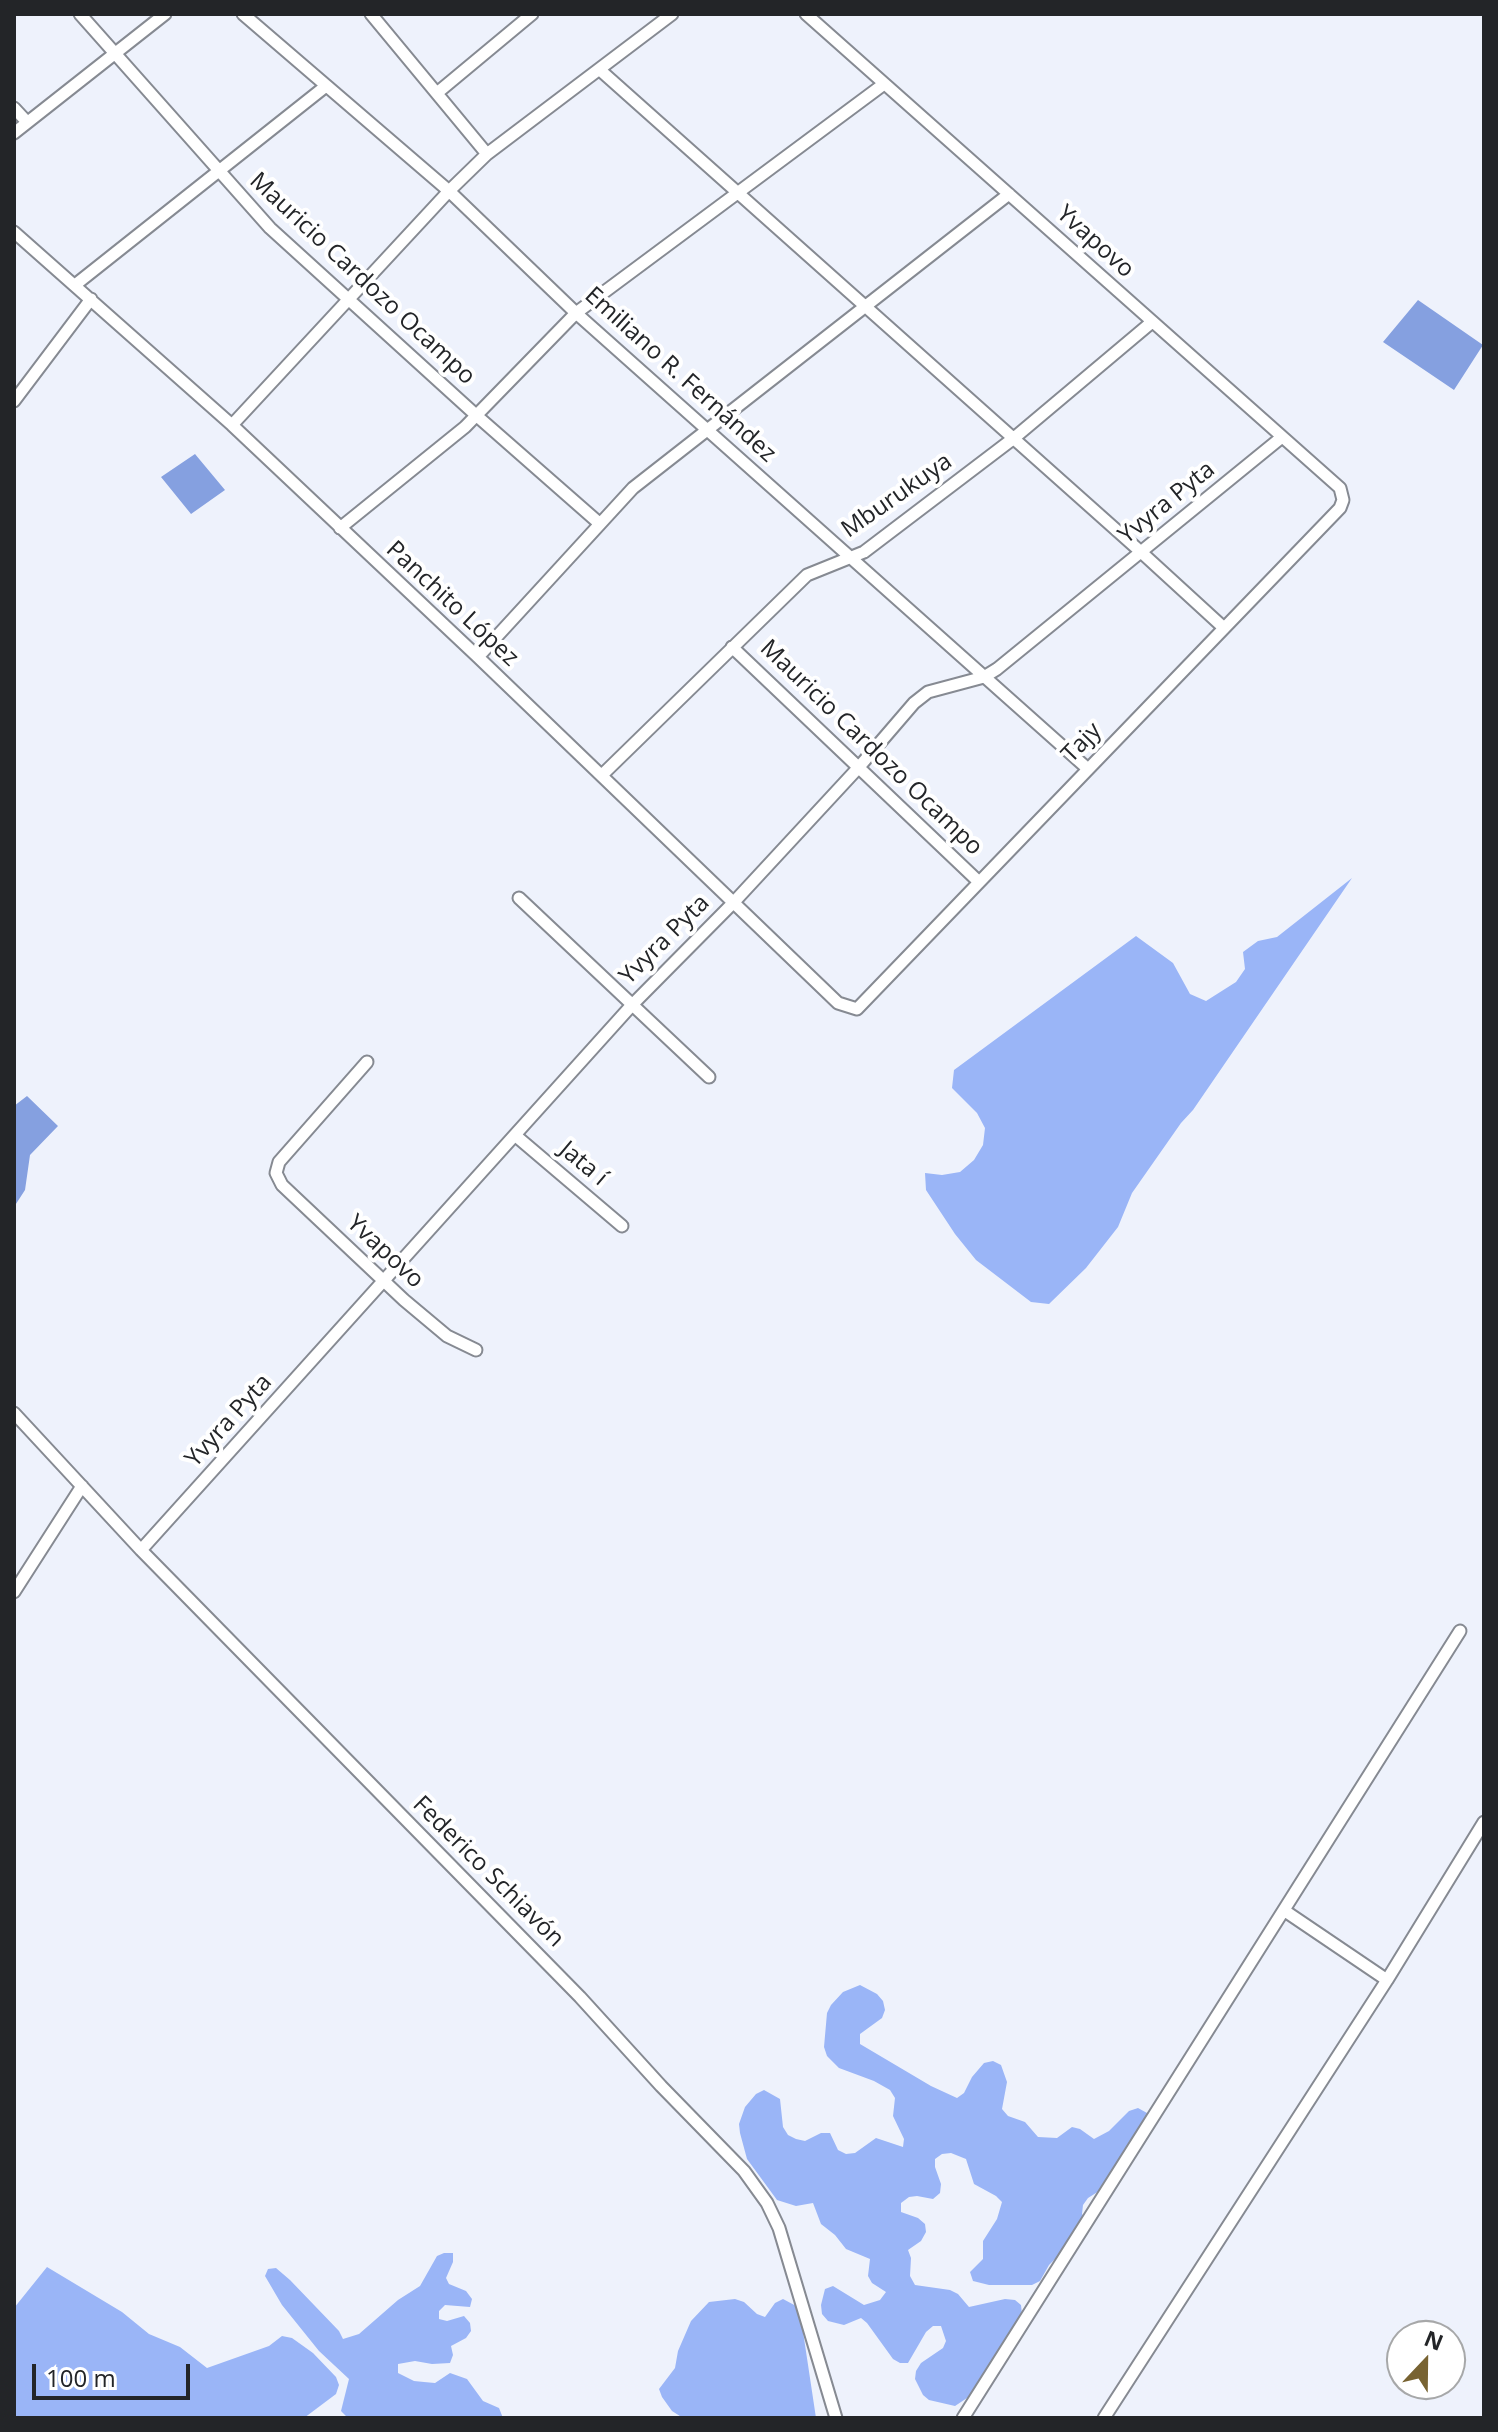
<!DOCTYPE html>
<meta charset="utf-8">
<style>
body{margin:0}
#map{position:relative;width:1498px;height:2432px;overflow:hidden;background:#eef2fc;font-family:"Open Sans",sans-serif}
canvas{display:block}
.frame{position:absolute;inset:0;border:16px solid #232528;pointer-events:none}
.north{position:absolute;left:1386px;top:2320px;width:80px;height:80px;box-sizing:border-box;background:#fff;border:2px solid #a7a8a9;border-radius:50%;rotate:22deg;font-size:22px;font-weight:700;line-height:32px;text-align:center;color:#232528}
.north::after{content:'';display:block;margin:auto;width:28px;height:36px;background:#786332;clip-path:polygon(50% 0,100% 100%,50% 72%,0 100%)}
.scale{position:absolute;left:32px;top:2364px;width:158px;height:36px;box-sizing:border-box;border:4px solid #232528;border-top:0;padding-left:10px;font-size:24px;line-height:28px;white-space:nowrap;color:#232528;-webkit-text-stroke:6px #fff;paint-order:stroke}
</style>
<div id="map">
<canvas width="1498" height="2432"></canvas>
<div class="frame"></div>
<div class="north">N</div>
<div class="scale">100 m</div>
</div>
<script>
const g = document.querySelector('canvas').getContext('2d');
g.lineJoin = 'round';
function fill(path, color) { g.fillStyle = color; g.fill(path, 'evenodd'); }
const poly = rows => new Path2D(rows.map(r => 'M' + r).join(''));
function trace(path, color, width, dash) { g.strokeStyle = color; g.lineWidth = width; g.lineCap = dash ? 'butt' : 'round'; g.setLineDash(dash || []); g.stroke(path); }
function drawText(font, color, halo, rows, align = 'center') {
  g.font = font + ' "Open Sans",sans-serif'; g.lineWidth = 8; g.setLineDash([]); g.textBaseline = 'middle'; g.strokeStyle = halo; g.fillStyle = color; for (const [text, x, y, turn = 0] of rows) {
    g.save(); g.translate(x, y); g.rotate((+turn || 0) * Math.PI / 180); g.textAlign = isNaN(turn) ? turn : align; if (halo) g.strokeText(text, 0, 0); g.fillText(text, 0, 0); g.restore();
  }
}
const forest = poly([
 [1352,878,1193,1110,1181,1123,1132,1193,1118,1227,1086,1268,1049,1304,1031,1302,976,1260,955,1234,926,1190,925,1173,942,1175,960,1172,974,1160,983,1145,985,1128,977,1113,952,1088,954,1070,1136,936,1173,963,1190,994,1206,1001,1236,982,1245,969,1243,952,1258,941,1277,937],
 [860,1985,877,1994,883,2001,885,2010,882,2018,860,2034,860,2044,931,2086,957,2098,964,2093,972,2077,984,2063,993,2061,1001,2065,1007,2082,1002,2109,1008,2116,1025,2122,1038,2137,1057,2138,1072,2127,1080,2129,1094,2139,1109,2131,1129,2111,1138,2108,1147,2113,1149,2125,1118,2179,1088,2198,1083,2205,1082,2214,1087,2222,1073,2241,1049,2265,1040,2281,1032,2285,989,2285,973,2281,970,2272,983,2259,983,2241,997,2219,1002,2202,996,2196,974,2184,966,2159,951,2153,942,2154,935,2159,935,2167,941,2184,940,2193,933,2199,917,2196,909,2197,901,2203,901,2212,918,2218,925,2224,926,2232,921,2241,908,2250,911,2258,910,2276,915,2285,950,2290,958,2294,969,2307,1005,2299,1015,2300,1021,2305,1022,2314,1015,2331,970,2396,955,2406,929,2400,923,2395,915,2379,916,2371,921,2363,943,2348,946,2341,941,2326,933,2326,926,2332,908,2363,900,2363,893,2359,867,2323,861,2318,844,2325,828,2321,822,2314,821,2305,825,2289,833,2286,864,2305,880,2300,886,2292,872,2283,868,2276,870,2259,846,2249,835,2235,821,2224,813,2203,796,2206,777,2200,747,2159,740,2133,739,2124,745,2107,756,2094,764,2090,780,2099,783,2127,788,2135,796,2139,805,2141,821,2133,830,2133,838,2150,846,2154,855,2153,876,2138,903,2147,904,2139,893,2116,895,2098,890,2090,874,2081,839,2068,827,2056,824,2047,827,2013,831,2005,843,1992],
 [444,2253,453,2253,453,2262,446,2278,449,2284,466,2291,472,2299,470,2307,445,2305,439,2311,439,2319,447,2321,464,2316,470,2323,471,2331,466,2338,451,2346,453,2355,450,2363,432,2364,415,2361,398,2364,398,2373,414,2381,424,2382,435,2383,450,2373,467,2379,483,2401,499,2408,503,2418,347,2417,341,2411,349,2379,319,2351,282,2305,265,2276,268,2269,276,2268,290,2280,339,2331,343,2339,359,2334,398,2300,420,2286,437,2256],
 [47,2267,122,2312,149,2334,180,2347,207,2368,269,2346,282,2336,292,2338,313,2353,336,2377,339,2385,336,2394,304,2418,14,2418,14,2308],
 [735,2299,744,2302,757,2314,765,2317,775,2303,783,2299,798,2307,799,2305,816,2418,683,2418,672,2411,662,2397,659,2389,675,2368,678,2351,691,2321,709,2302]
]);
const water = poly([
 [1418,300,1483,345,1454,390,1383,342],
 [195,454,225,490,191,514,161,477],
 [27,1096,58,1126,30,1155,25,1190,14,1207,14,1106]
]);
const street = poly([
 [80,14,270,228,477,416,599,523],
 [243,14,449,191,576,313,1088,769],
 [371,14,487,154],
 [600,70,1141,552,1224,628],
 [437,93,532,14],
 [14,108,27,122],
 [14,133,165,14],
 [14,232,232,425,478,657,838,1003,857,1009,1340,508,1343,500,1340,488,806,14],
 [75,285,326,86],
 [14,401,91,299],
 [232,425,449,191,487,154,672,14],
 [340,528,465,427,576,313,884,84],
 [732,647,979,882],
 [478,657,633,488,1009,194],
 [602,775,807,575,864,552,1014,438,1152,322],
 [519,898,709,1077],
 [367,1062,279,1162,276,1173,282,1185,404,1300,447,1336,476,1350],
 [516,1136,622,1226],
 [14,1413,141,1550,580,1997,661,2086,744,2171,767,2203,779,2228,836,2418],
 [141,1550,631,1006,734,902,859,767,914,703,928,692,984,677,997,669,1282,437],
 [14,1592,82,1486],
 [1285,1911,1387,1980],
 [963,2418,1460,1631],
 [1104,2418,1387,1980,1484,1822]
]);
const streetNames = [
 ["Yvapovo",1095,242,42],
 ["Mauricio Cardozo Ocampo",362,279,43],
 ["Emiliano R. Fernández",680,375,42],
 ["Mburukuya",897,496,-35],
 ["Yvyra Pyta",1167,503,-39],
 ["Panchito López",452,604,43],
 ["Tajy",1082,743,-46],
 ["Mauricio Cardozo Ocampo",871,748,44],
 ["Yvyra Pyta",665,940,-45],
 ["Jata í",583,1164,40],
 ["Yvapovo",385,1252,43],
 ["Yvyra Pyta",229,1421,-48],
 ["Federico Schiavón",488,1872,45]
];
fill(forest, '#9ab5f7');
fill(water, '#85a0e0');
trace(street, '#868a92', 15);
trace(street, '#fff', 11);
drawText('24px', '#232528', '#fff', streetNames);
</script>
